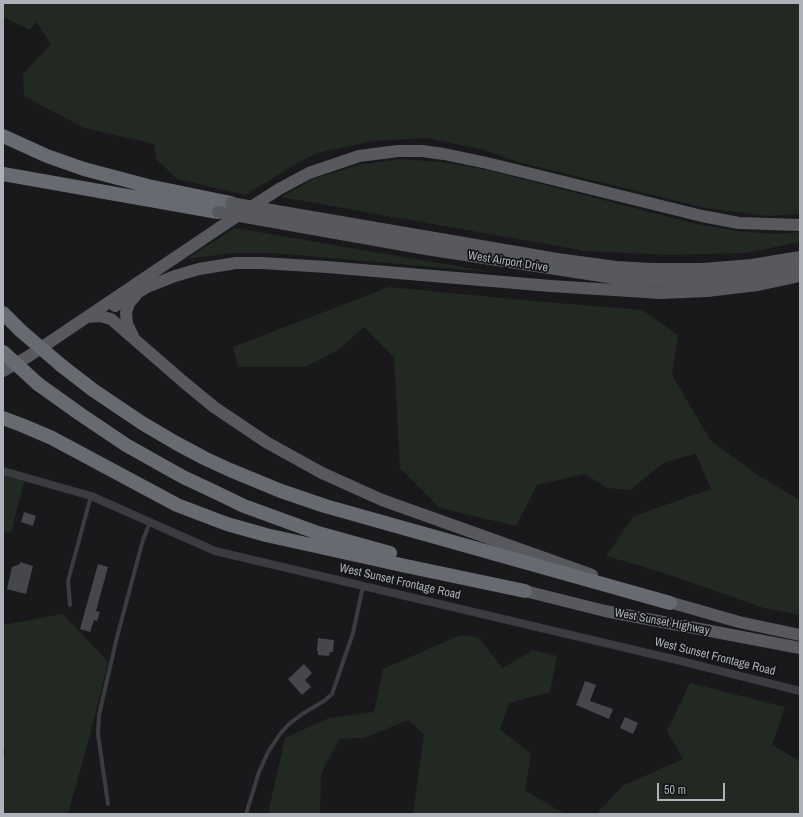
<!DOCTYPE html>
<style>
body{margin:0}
#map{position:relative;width:803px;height:817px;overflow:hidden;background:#19191b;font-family:"Archivo Narrow",sans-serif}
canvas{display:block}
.frame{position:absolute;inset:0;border:4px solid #acb1ba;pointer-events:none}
.scale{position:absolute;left:657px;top:783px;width:68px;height:18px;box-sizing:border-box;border:2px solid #acb1ba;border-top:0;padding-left:5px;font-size:12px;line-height:14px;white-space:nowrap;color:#acb1ba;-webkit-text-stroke:3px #141416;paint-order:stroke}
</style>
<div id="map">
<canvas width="803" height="817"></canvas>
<div class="frame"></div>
<div class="scale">50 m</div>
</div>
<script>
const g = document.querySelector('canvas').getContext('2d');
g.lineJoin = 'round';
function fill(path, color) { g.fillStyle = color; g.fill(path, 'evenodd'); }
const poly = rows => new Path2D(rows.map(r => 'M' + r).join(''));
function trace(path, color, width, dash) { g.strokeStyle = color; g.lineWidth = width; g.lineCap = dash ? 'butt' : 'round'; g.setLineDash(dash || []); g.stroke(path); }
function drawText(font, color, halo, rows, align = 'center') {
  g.font = font + ' "Archivo Narrow",sans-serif'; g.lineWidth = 3.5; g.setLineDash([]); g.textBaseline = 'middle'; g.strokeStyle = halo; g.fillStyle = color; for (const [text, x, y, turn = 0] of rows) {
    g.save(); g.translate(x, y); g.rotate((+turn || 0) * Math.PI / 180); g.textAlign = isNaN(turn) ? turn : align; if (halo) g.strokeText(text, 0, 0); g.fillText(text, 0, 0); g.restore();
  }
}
const green = poly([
 [3,3,800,3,800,214,767,216,706,208,518,162,485,150,426,138,373,141,317,153,298,163,245,195,177,179,156,159,154,144,84,128,24,96,23,74,51,44,36,22,30,30,3,17],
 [400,159,443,162,487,170,697,224,738,231,776,234,800,232,800,242,746,253,670,255,585,251,281,197,313,179,359,165],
 [235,228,491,272,273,253,234,253,186,259],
 [389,287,533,301,642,310,678,335,672,375,711,441,756,474,800,500,800,615,764,608,661,572,606,556,634,516,711,489,696,454,665,462,630,490,607,488,585,474,537,485,516,526,440,508,400,468,394,357,364,327,338,350,305,367,238,367,233,347],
 [3,475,24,481,11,533,3,532],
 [63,614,108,662,93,724,68,814,3,814,3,755,6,753,3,746,3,625],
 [460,635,478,637,503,668,533,650,557,656,550,692,509,703,500,729,531,754,525,791,566,814,413,814,424,734,408,720,364,738,339,739,321,774,320,814,268,814,285,738,329,718,374,712,383,669],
 [690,683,785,707,772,745,800,761,800,814,596,814,624,785,683,759,667,731]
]);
const building = poly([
 [24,512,36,516,33,526,21,522],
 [20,562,33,566,26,594,7,589,12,567,20,564],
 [98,564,108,567,96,611,100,612,97,621,94,620,90,632,80,629],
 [318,638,334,640,333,652,330,652,329,656,318,655,318,651,317,651],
 [304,664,312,673,305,680,311,687,302,695,288,679],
 [585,681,596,685,590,701,613,709,609,719,576,705],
 [625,717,638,723,633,734,620,728]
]);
const service = poly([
 [70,605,68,581,91,496],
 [108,804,98,734,99,715,117,637,143,540,150,522],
 [246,814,259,772,268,752,280,734,288,725,302,714,324,701,332,694,353,633,363,586]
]);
const minor = poly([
 [3,471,91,496,215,551,677,660,800,691]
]);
const primary = poly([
 [265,209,557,259,616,267,651,269,703,269,752,265,800,257],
 [251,218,426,249,614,278,664,281,713,279,761,275,796,269],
 [115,306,147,287,175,276,199,269,236,263,262,263,327,267,551,286,661,293,707,291,758,285,800,276],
 [87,317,100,316,111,319,186,384,214,407,266,442,322,473,382,500,592,575],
 [133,336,127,324,126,313,129,303,136,295],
 [3,371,29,356,222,226,279,189,309,173,359,156,398,151,422,151,444,154,487,163,702,216,739,223,800,225],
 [525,591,605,611,800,648],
 [662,600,739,622,800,635]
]);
const motorway = poly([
 [3,136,47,156,84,169,148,186,231,203],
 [3,174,218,212],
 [3,313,21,331],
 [62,366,93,390,142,423,176,443,204,458,230,470,281,491,325,506,670,603],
 [38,384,80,414,126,445,183,477,213,491,244,506,318,533,390,553],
 [3,418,24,426,52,438,177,505,227,524,266,535,406,566,525,591]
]);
const primaryBridge = poly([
 [231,203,265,209],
 [218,212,251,218]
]);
const motorwayBridge = poly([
 [21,331,62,366],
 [3,352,38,384]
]);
const streetNames = [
 ["West Airport Drive",508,262,9],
 ["West Sunset Frontage Road",400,582,13],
 ["West Sunset Highway",662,622,11],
 ["West Sunset Frontage Road",715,657,14]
];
fill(green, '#212922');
fill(building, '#46474b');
trace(service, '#3a3c40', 4);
trace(minor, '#3a3c40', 8);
trace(primary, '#57595f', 12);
trace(motorway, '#676a71', 14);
trace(primaryBridge, '#57595f', 12);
trace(motorwayBridge, '#676a71', 14);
drawText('12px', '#acb1ba', '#141416', streetNames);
</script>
